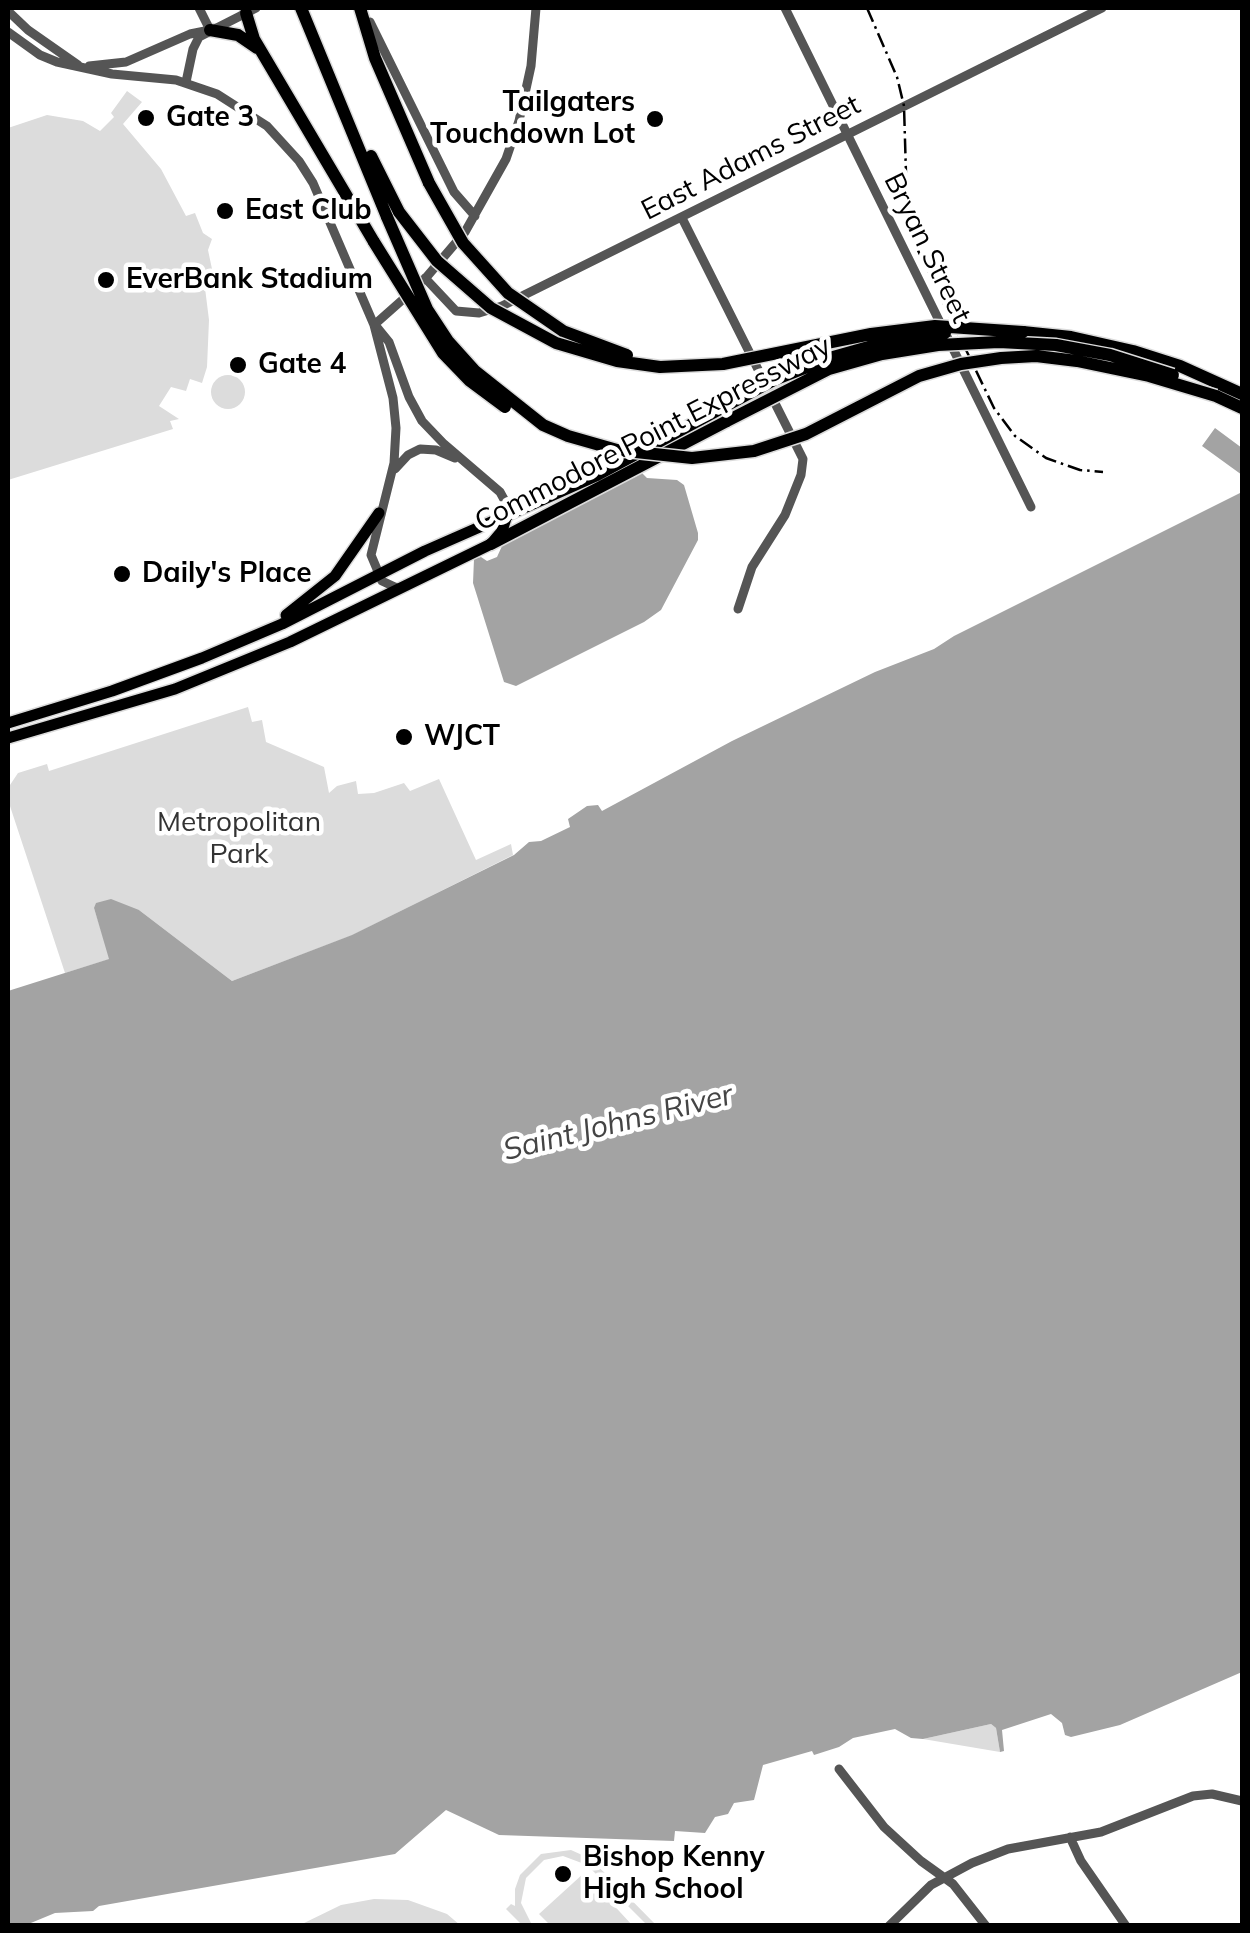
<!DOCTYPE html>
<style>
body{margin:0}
#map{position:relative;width:1250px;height:1933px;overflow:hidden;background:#fff;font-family:Mulish,sans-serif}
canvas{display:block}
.frame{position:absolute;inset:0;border:10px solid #000;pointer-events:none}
</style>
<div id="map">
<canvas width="1250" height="1933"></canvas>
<div class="frame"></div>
</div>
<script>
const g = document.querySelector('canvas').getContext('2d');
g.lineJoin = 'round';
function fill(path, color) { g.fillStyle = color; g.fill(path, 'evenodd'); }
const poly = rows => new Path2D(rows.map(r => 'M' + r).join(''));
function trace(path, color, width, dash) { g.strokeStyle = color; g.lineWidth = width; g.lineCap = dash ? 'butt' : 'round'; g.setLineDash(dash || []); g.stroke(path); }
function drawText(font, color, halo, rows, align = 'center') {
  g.font = font + ' Mulish,sans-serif'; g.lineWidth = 9; g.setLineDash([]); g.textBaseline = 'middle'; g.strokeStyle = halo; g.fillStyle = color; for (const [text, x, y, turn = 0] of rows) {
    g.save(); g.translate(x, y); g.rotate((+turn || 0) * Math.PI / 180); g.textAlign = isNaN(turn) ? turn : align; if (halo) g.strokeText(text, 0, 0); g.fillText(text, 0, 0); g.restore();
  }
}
const green = poly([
 [127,91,142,102,123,124,161,169,186,216,195,213,203,233,212,239,208,250,212,269,203,272,209,320,207,367,202,383,190,379,186,391,171,387,159,406,179,419,170,421,173,429,8,480,8,128,47,115,83,121,100,131,114,117,111,113],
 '211 392a17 17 0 1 1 34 0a17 17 0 1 1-34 0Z',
 [248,707,252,722,262,720,266,742,324,767,329,793,337,786,356,781,358,794,374,793,404,783,410,791,439,779,476,860,511,844,513,855,353,935,232,981,139,910,94,908,110,959,65,973,8,800,8,788,18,773,47,764,49,771],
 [991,1724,996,1728,1000,1752,923,1739],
 [571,1850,591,1859,656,1925,647,1925,587,1865,563,1856,544,1860,526,1878,521,1903,532,1925,522,1925,506,1909,511,1904,515,1906,515,1889,520,1875,541,1854],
 [584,1873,632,1925,550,1925,539,1914],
 [374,1899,408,1900,447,1914,460,1925,300,1925,341,1905]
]);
const water = poly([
 [1215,428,1242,448,1242,475,1202,446],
 [642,473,647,478,677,480,684,485,698,533,698,540,661,610,644,622,516,686,504,682,473,583,474,559,481,557,487,561,497,557,502,546],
 [1242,492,1242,1672,1120,1725,1071,1737,1065,1735,1062,1723,1051,1714,1002,1730,1004,1751,1000,1752,996,1728,991,1724,923,1739,911,1738,895,1729,853,1738,839,1747,814,1755,812,1751,763,1765,754,1800,734,1803,728,1814,715,1817,705,1833,675,1831,674,1841,499,1835,446,1810,395,1854,99,1906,93,1911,55,1913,26,1925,8,1925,8,991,109,959,94,908,96,903,111,899,139,910,232,981,352,935,514,855,529,842,541,841,570,827,568,819,587,806,598,805,602,811,732,741,875,672,934,649,954,636]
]);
const minor = poly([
 [785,8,1031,507],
 [8,11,28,30,78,65],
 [370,22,454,192,475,216],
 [8,32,40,55,57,62,112,74,176,80,217,94,267,126,299,161,313,183,374,325,393,398,396,428,394,463,371,555,382,581,397,588],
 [89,66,126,62,190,34,210,30,199,8],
 [186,82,193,49,199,37,256,8],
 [682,218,803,459,801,475,785,515,752,567,738,609],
 [425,278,456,311,479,313,502,306,1102,8],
 [424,280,465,232,506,159,519,121,531,66,536,8],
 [374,325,409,294],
 [376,326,389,342,409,397,422,421,444,444,500,492,506,503,507,515],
 [395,469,408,455,420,449,436,450,455,458],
 [839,1769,884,1827,921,1861,953,1884,986,1926],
 [1070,1837,1081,1861,1126,1926],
 [889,1926,931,1885,972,1863,1008,1849,1101,1832,1193,1796,1212,1794,1242,1801]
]);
const major = poly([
 [286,615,335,576,379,513],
 [8,723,112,691,202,658,282,624,425,551,507,515],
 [8,738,175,689,290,642,491,544,502,531,507,515]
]);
const highway = poly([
 [301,8,387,217],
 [360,8,375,58,429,183],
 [246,13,254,39,374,242],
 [210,30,238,35,257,48],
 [371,156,399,212],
 [1023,332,1071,337,1133,351,1180,366,1242,394],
 [1216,396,1242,408],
 [507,515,597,475,720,409],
 [491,544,727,421]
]);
const rail = poly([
 [867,8,897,77,904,106,907,208,912,238,994,408,1015,436,1046,458,1080,470,1103,472]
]);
const highwayBridge = poly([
 [429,183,463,243,508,293,563,331,627,355],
 [399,212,437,261,491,308,556,343,617,361,660,367,723,364,871,334,935,326,1023,332],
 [387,217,427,309,448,341,475,371,543,425,568,436,617,450,692,458,754,451,806,434,919,376,961,364,1001,358,1036,356,1077,361,1149,376,1216,396],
 [374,242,443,353,470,381,505,407],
 [720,409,774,380,833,357,879,344,945,333],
 [727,421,829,369,882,354,938,345,999,342,1056,345,1110,355,1173,375]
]);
const markers = [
 [146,118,10,"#000"],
 [655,119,10,"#000"],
 [225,211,10,"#000"],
 [106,280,10,"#000"],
 [238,365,10,"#000"],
 [122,574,10,"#000"],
 [404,737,10,"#000"],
 [563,1874,10,"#000"]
];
const poiNames = [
 ["Tailgaters",635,103,"right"],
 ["Touchdown Lot",635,135,"right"],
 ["Gate 3",166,118],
 ["East Club",245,211],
 ["EverBank Stadium",126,280],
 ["Gate 4",258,365],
 ["Daily's Place",142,574],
 ["WJCT",424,737],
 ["Bishop Kenny",583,1858],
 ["High School",583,1890]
];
const streetNames = [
 ["East Adams Street",751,158,-27],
 ["Bryan Street",927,248,64],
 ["Commodore Point Expressway",653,434,-27]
];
const parkNames = [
 ["Metropolitan",239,823],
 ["Park",239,855]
];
const waterNames = [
 ["Saint Johns River",618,1123,-14]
];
fill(green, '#dcdcdc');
fill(water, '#a3a3a3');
trace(major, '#dbdbdb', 14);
trace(highway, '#dbdbdb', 15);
trace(minor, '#555', 9);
trace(major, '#000', 11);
trace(highway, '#000', 12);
trace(rail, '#000', 2.5, [15, 5, 2.5, 5]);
trace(highwayBridge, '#dbdbdb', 15, []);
trace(highwayBridge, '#000', 12);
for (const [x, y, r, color] of markers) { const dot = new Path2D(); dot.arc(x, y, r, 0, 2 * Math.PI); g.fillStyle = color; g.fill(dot); trace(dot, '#fff', 4); }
drawText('bold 28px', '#000', '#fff', poiNames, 'left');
drawText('28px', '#000', '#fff', streetNames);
drawText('28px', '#333', '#fff', parkNames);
drawText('italic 30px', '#444', '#fff', waterNames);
</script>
